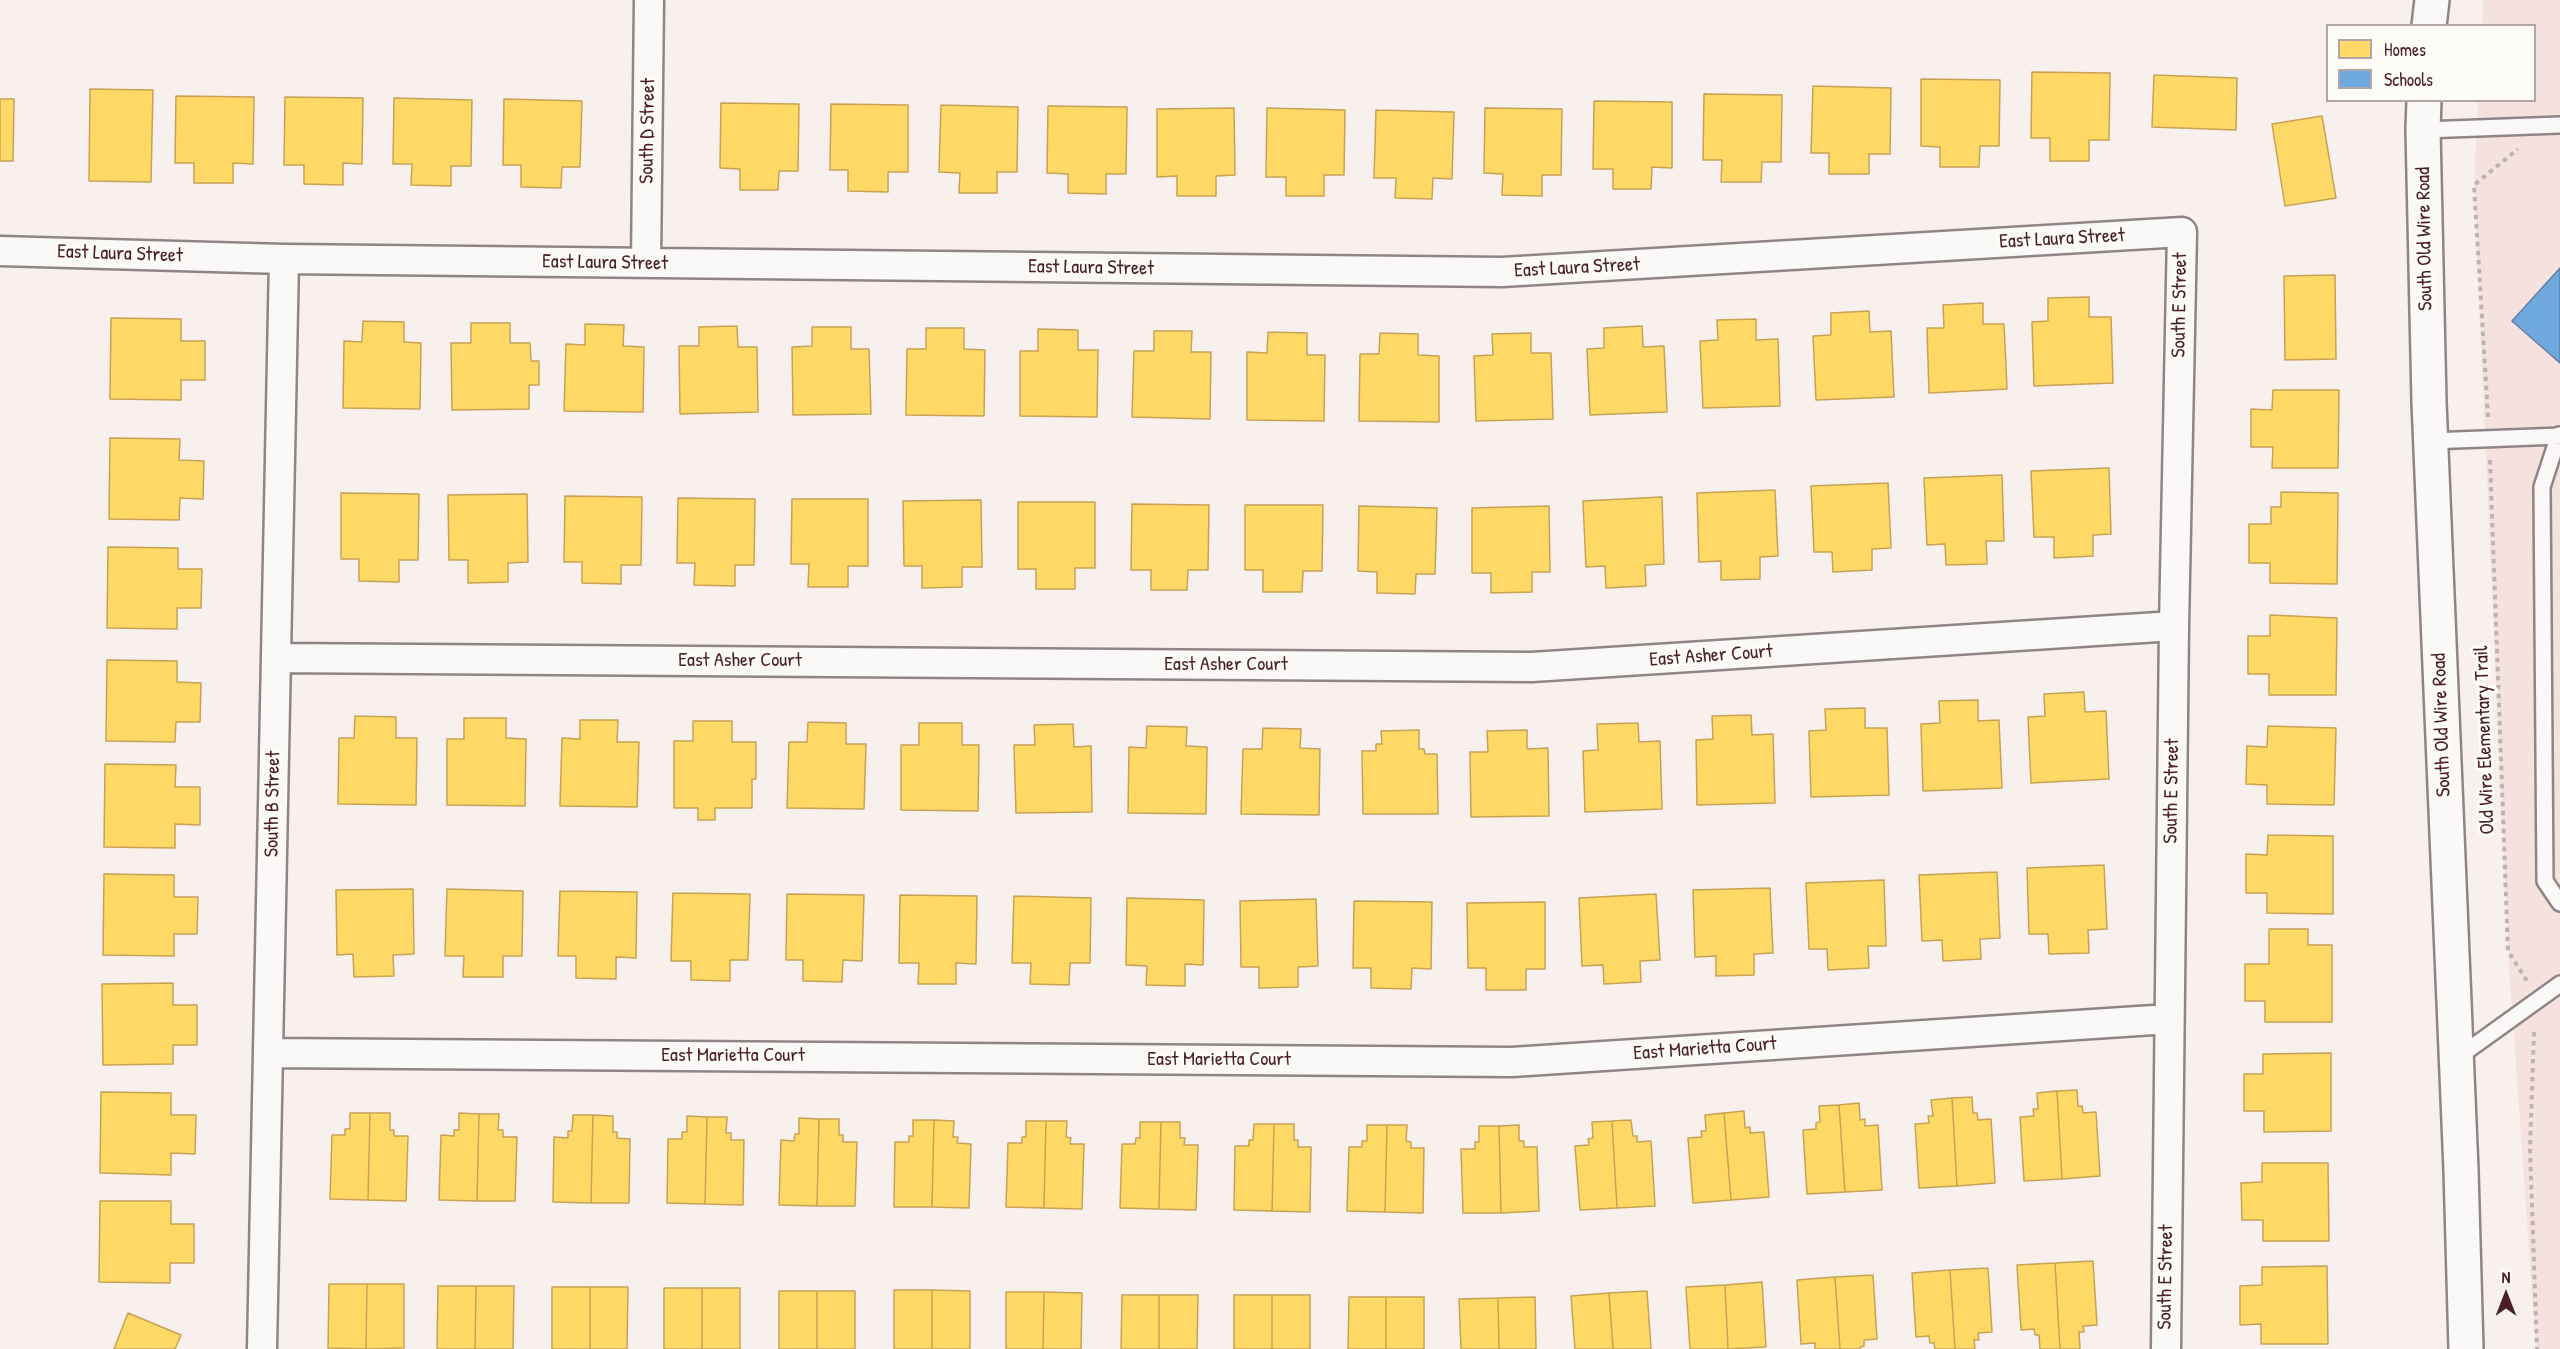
<!DOCTYPE html>
<style>
body{margin:0}
#map{position:relative;width:2560px;height:1349px;overflow:hidden;background:#f7f0ed;font-family:"Patrick Hand",sans-serif}
canvas{display:block}
.legend{position:absolute;left:2326px;top:24px;width:210px;height:78px;box-sizing:border-box;background:#fdfcf7;border:2px solid #b5a4a5;margin:0;padding:8px 10px;list-style:none;font-size:18px;color:#4a1f2b}
.legend li{display:flex;align-items:center;gap:12px;height:30px}
.legend b{width:30px;border:2px solid #b5a4a5}
.north{position:absolute;left:2476px;top:1265px;width:60px;height:60px;-webkit-text-stroke:4px #fdfcf7;paint-order:stroke;rotate:0deg;font-size:16px;font-weight:700;line-height:24px;text-align:center;color:#4a1f2b}
.north::after{content:'';display:block;margin:auto;width:21px;height:27px;background:#4a1f2b;clip-path:polygon(50% 0,100% 100%,50% 72%,0 100%)}
</style>
<div id="map">
<canvas width="2560" height="1349"></canvas>
<ul class="legend">
<li><b style="height:16px;background:#ffd966"></b>Homes</li>
<li><b style="height:16px;background:#6fa8dc"></b>Schools</li>
</ul>
<div class="north">N</div>
</div>
<script>
const g = document.querySelector('canvas').getContext('2d');
g.lineJoin = 'round';
function fill(path, color) { g.fillStyle = color; g.fill(path, 'evenodd'); }
const poly = rows => new Path2D(rows.map(r => 'M' + r).join(''));
function trace(path, color, width, dash) { g.strokeStyle = color; g.lineWidth = width; g.lineCap = dash ? 'butt' : 'round'; g.setLineDash(dash || []); g.stroke(path); }
function drawText(font, color, halo, rows, align = 'center') {
  g.font = font + ' "Patrick Hand",sans-serif'; g.lineWidth = 6; g.setLineDash([]); g.textBaseline = 'middle'; g.strokeStyle = halo; g.fillStyle = color; for (const [text, x, y, turn = 0] of rows) {
    g.save(); g.translate(x, y); g.rotate((+turn || 0) * Math.PI / 180); g.textAlign = isNaN(turn) ? turn : align; if (halo) g.strokeText(text, 0, 0); g.fillText(text, 0, 0); g.restore();
  }
}
const built = poly([
 [2483,0,2560,0,2560,1349,2536,1349,2508,951,2474,185,2478,101,2534,100,2534,26,2482,25]
]);
const homes = poly([
 [2032,72,2110,73,2109,140,2089,140,2089,161,2050,161,2050,138,2031,138,2032,72],
 [2154,75,2237,78,2236,130,2152,127,2154,75],
 [1921,79,2000,80,1999,146,1980,146,1979,167,1940,167,1940,147,1921,146,1921,79],
 [1813,86,1891,88,1890,154,1869,154,1869,174,1829,174,1829,153,1811,153,1813,86],
 [90,89,153,90,151,182,89,181,90,89],
 [1704,94,1782,95,1781,162,1762,162,1761,182,1721,182,1722,160,1703,160,1704,94],
 [176,96,254,97,253,164,233,163,233,183,194,183,194,163,175,163,176,96],
 [285,97,363,98,362,164,343,163,343,185,304,184,304,165,284,165,285,97],
 [394,98,472,100,471,166,451,166,451,186,411,185,412,164,393,164,394,98],
 [0,99,14,99,13,161,0,161,0,99],
 [504,99,582,101,580,167,562,167,561,188,521,187,521,165,503,165,504,99],
 [1594,101,1672,102,1672,168,1652,167,1651,189,1613,189,1613,169,1593,169,1594,101],
 [721,103,799,104,798,171,779,171,778,190,740,190,740,169,720,168,721,103],
 [831,104,908,105,908,172,888,172,888,192,848,191,848,170,830,170,831,104],
 [941,105,1018,107,1017,172,997,172,997,193,959,193,960,173,939,172,941,105],
 [1048,106,1127,107,1126,174,1106,174,1106,194,1068,193,1068,174,1047,173,1048,106],
 [1234,108,1235,175,1216,176,1216,196,1177,196,1177,176,1157,177,1157,109,1234,108],
 [1267,108,1345,110,1344,175,1324,175,1324,196,1286,196,1286,177,1266,177,1267,108],
 [1485,108,1562,109,1561,175,1542,175,1542,196,1502,195,1503,174,1484,173,1485,108],
 [1376,110,1454,112,1452,179,1433,178,1432,199,1395,198,1396,178,1374,178,1376,110],
 [2322,116,2336,198,2285,206,2272,124,2322,116],
 [2335,275,2336,359,2285,360,2284,276,2335,275],
 [2089,297,2089,317,2111,317,2113,383,2034,386,2032,322,2048,321,2048,298,2089,297],
 [1983,303,1983,324,2004,324,2007,389,1929,393,1927,328,1944,328,1943,305,1983,303],
 [1869,311,1870,332,1891,331,1894,397,1816,400,1813,336,1831,335,1831,313,1869,311],
 [111,318,181,319,181,341,205,341,205,380,181,380,181,400,110,399,111,318],
 [1756,319,1756,340,1778,339,1780,406,1703,408,1700,341,1718,340,1717,320,1756,319],
 [363,321,404,322,404,342,421,343,420,409,343,408,344,341,362,342,363,321],
 [471,323,510,323,510,343,530,343,531,361,539,361,539,385,529,385,529,409,452,410,451,343,471,343,471,323],
 [585,324,624,325,623,346,644,347,643,412,564,411,566,344,585,345,585,324],
 [737,326,738,347,757,347,758,412,680,414,679,346,699,346,699,327,737,326],
 [1642,326,1643,347,1664,346,1667,412,1590,415,1587,349,1604,348,1604,328,1642,326],
 [812,327,851,327,851,349,869,349,871,414,793,415,792,347,812,346,812,327],
 [926,328,964,328,964,349,985,350,984,416,906,415,907,349,926,349,926,328],
 [1038,329,1078,330,1078,350,1098,350,1097,417,1020,416,1020,351,1038,351,1038,329],
 [1154,331,1192,331,1191,352,1211,352,1210,419,1132,417,1134,351,1154,351,1154,331],
 [1268,332,1307,333,1307,355,1325,355,1324,421,1247,420,1247,352,1267,353,1268,332],
 [1380,333,1418,334,1418,355,1439,356,1439,422,1359,421,1360,354,1379,354,1380,333],
 [1531,333,1531,353,1551,353,1553,419,1476,421,1474,356,1493,355,1492,334,1531,333],
 [2273,390,2339,390,2338,468,2272,468,2273,447,2251,447,2251,409,2272,410,2273,390],
 [110,438,180,439,179,460,204,461,203,499,180,498,179,520,109,519,110,438],
 [2109,468,2111,534,2093,535,2093,556,2054,558,2054,537,2034,537,2031,471,2109,468],
 [2002,475,2004,541,1986,541,1987,564,1946,565,1945,544,1927,545,1924,478,2002,475],
 [1888,483,1891,548,1872,549,1872,570,1833,572,1832,552,1814,552,1811,486,1888,483],
 [1775,490,1778,556,1760,557,1760,579,1721,580,1721,561,1699,562,1697,493,1775,490],
 [2281,492,2338,493,2337,584,2270,583,2270,563,2249,563,2249,524,2271,524,2271,507,2281,507,2281,492],
 [341,493,419,494,418,560,399,560,399,582,359,581,359,559,341,559,341,493],
 [527,494,528,562,508,563,508,582,468,583,468,560,449,560,448,495,527,494],
 [565,496,642,497,641,565,621,565,621,584,582,583,582,562,564,562,565,496],
 [1662,497,1664,564,1645,565,1646,586,1606,588,1605,566,1586,567,1583,501,1662,497],
 [678,498,755,499,754,565,735,565,735,586,694,585,695,563,677,563,678,498],
 [792,499,868,499,868,566,848,566,848,587,808,587,809,564,791,564,792,499],
 [981,500,982,567,962,567,962,587,922,588,922,566,904,566,903,501,981,500],
 [1018,502,1095,502,1095,568,1075,568,1075,589,1036,589,1036,569,1018,569,1018,502],
 [1132,504,1209,505,1208,570,1188,570,1187,590,1151,590,1151,570,1131,570,1132,504],
 [1245,505,1323,505,1322,571,1303,571,1302,592,1263,592,1263,570,1245,570,1245,505],
 [1359,506,1437,508,1435,574,1416,574,1415,594,1377,593,1377,572,1358,571,1359,506],
 [1549,506,1550,572,1532,572,1532,592,1491,593,1491,573,1472,573,1472,508,1549,506],
 [108,547,178,548,178,569,202,569,201,608,177,608,177,629,107,628,108,547],
 [2270,615,2337,618,2336,695,2269,695,2269,674,2248,674,2248,636,2270,636,2270,615],
 [107,660,177,661,177,682,201,683,200,722,176,722,175,742,106,741,107,660],
 [2084,692,2085,712,2106,711,2109,779,2031,783,2028,717,2045,716,2044,694,2084,692],
 [1978,700,1978,721,1999,720,2002,788,1923,791,1921,724,1940,723,1939,701,1978,700],
 [1865,708,1865,728,1887,728,1889,795,1811,797,1809,731,1826,730,1825,709,1865,708],
 [1751,715,1752,735,1773,734,1775,803,1697,805,1696,740,1713,739,1712,716,1751,715],
 [355,716,396,717,396,738,417,738,416,805,338,804,339,738,354,738,355,716],
 [464,718,506,718,506,738,526,739,525,806,447,805,447,739,464,739,464,718],
 [580,720,618,720,617,742,639,742,637,807,560,806,562,738,580,739,580,720],
 [693,721,732,721,732,742,756,742,756,779,752,779,752,808,715,808,715,820,698,820,698,808,674,808,674,741,693,741,693,721],
 [808,722,846,723,846,744,866,744,864,809,787,808,789,742,807,742,808,722],
 [919,723,962,723,962,745,979,745,978,811,901,810,901,745,919,745,919,723],
 [1638,723,1639,742,1660,741,1662,809,1585,812,1583,751,1598,750,1597,724,1638,723],
 [1073,724,1074,747,1091,746,1092,812,1016,813,1014,745,1035,745,1034,725,1073,724],
 [1147,726,1187,727,1186,746,1207,747,1206,814,1128,813,1129,747,1146,748,1147,726],
 [2268,726,2336,728,2334,805,2267,804,2267,785,2246,784,2247,746,2267,747,2268,726],
 [1263,728,1301,729,1300,748,1320,749,1319,815,1241,814,1243,749,1262,749,1263,728],
 [1419,730,1419,749,1424,749,1425,754,1437,754,1438,814,1363,814,1362,751,1376,751,1376,744,1382,744,1381,731,1419,730],
 [1527,730,1527,749,1548,748,1549,816,1471,817,1470,752,1488,752,1487,731,1527,730],
 [105,764,176,765,175,787,200,787,200,825,175,824,175,848,104,847,105,764],
 [2268,835,2333,836,2333,914,2267,913,2267,893,2246,893,2246,854,2267,855,2268,835],
 [2104,865,2107,929,2088,930,2089,953,2049,954,2048,934,2029,934,2027,868,2104,865],
 [1997,872,2000,938,1980,939,1981,959,1943,961,1942,940,1922,941,1919,875,1997,872],
 [104,874,174,875,174,897,198,897,197,934,174,934,174,956,103,955,104,874],
 [1884,880,1886,946,1868,946,1869,968,1828,970,1827,949,1809,949,1806,883,1884,880],
 [1770,888,1773,953,1754,954,1754,975,1716,976,1716,956,1695,957,1693,890,1770,888],
 [413,889,414,954,393,955,394,976,354,977,353,954,337,955,336,890,413,889],
 [447,889,523,891,522,956,503,956,503,977,463,977,464,956,445,956,447,889],
 [560,891,637,892,636,958,616,957,616,979,576,978,576,956,558,956,560,891],
 [673,893,750,894,748,960,730,960,730,981,691,980,691,961,671,961,673,893],
 [787,894,864,895,862,961,843,960,842,982,803,981,803,960,786,960,787,894],
 [1656,894,1660,960,1640,961,1641,982,1604,984,1603,965,1582,966,1579,898,1656,894],
 [900,895,977,896,976,964,956,963,956,984,918,984,919,963,899,963,900,895],
 [1014,896,1091,898,1090,963,1070,963,1069,985,1030,984,1031,963,1012,963,1014,896],
 [1127,898,1204,900,1203,965,1185,964,1185,986,1146,985,1147,966,1126,965,1127,898],
 [1316,899,1318,966,1298,967,1298,987,1259,988,1259,967,1241,967,1240,901,1316,899],
 [1354,901,1432,902,1431,969,1412,968,1411,989,1371,988,1371,968,1353,968,1354,901],
 [1545,902,1545,969,1526,969,1526,990,1486,990,1486,968,1468,968,1467,903,1545,902],
 [2269,929,2308,929,2308,945,2332,945,2332,1022,2265,1022,2265,1001,2245,1001,2245,964,2269,964,2269,929],
 [173,983,173,1005,197,1005,197,1045,173,1045,173,1064,103,1065,102,984,173,983],
 [2331,1053,2331,1131,2264,1132,2264,1111,2244,1111,2244,1074,2263,1074,2263,1054,2331,1053],
 [2077,1090,2078,1106,2082,1106,2083,1113,2096,1112,2100,1176,2062,1179,2057,1091,2077,1090],
 [2057,1091,2062,1179,2024,1181,2020,1117,2034,1116,2033,1109,2038,1109,2037,1093,2057,1091],
 [101,1092,171,1093,171,1115,196,1115,195,1154,171,1153,171,1175,100,1173,101,1092],
 [1972,1097,1973,1113,1977,1113,1978,1120,1991,1119,1995,1183,1957,1186,1952,1098,1972,1097],
 [1952,1098,1957,1186,1919,1188,1915,1124,1929,1123,1928,1116,1933,1116,1931,1100,1952,1098],
 [1859,1103,1860,1120,1865,1119,1865,1126,1878,1125,1882,1190,1845,1192,1839,1105,1859,1103],
 [1839,1105,1845,1192,1807,1194,1803,1130,1816,1129,1816,1123,1820,1122,1819,1106,1839,1105],
 [1744,1111,1745,1128,1750,1127,1750,1133,1764,1132,1769,1197,1731,1200,1724,1113,1744,1111],
 [350,1113,370,1113,368,1200,330,1199,332,1135,345,1135,345,1129,350,1129,350,1113],
 [370,1113,390,1113,390,1130,394,1130,394,1136,408,1136,406,1201,368,1200,370,1113],
 [459,1113,479,1114,477,1201,439,1200,441,1135,454,1136,454,1130,459,1130,459,1113],
 [1724,1113,1731,1200,1693,1203,1688,1138,1702,1137,1701,1131,1706,1131,1705,1115,1724,1113],
 [479,1114,499,1114,498,1130,503,1130,503,1137,517,1137,515,1201,477,1201,479,1114],
 [573,1115,593,1115,591,1203,553,1202,554,1137,568,1138,568,1131,572,1131,573,1115],
 [593,1115,613,1116,613,1132,617,1132,617,1138,630,1139,629,1203,591,1203,593,1115],
 [687,1116,707,1117,705,1204,667,1203,668,1139,682,1139,682,1132,687,1132,687,1116],
 [707,1117,727,1117,726,1133,731,1133,731,1140,744,1140,743,1205,705,1204,707,1117],
 [799,1118,819,1119,817,1206,779,1205,781,1140,794,1141,795,1134,799,1134,799,1118],
 [819,1119,839,1119,839,1135,843,1135,843,1142,857,1142,855,1206,817,1206,819,1119],
 [913,1120,934,1120,932,1207,894,1207,895,1142,909,1142,909,1136,913,1136,913,1120],
 [934,1120,954,1121,953,1137,958,1137,957,1143,971,1144,969,1208,932,1207,934,1120],
 [1631,1120,1633,1136,1637,1136,1637,1142,1651,1141,1655,1206,1617,1208,1612,1121,1631,1120],
 [1026,1121,1046,1121,1044,1208,1006,1207,1008,1143,1022,1143,1022,1137,1026,1137,1026,1121],
 [1046,1121,1067,1121,1066,1137,1071,1138,1070,1144,1084,1144,1082,1209,1044,1208,1046,1121],
 [1612,1121,1617,1208,1580,1210,1575,1146,1589,1145,1588,1139,1593,1138,1592,1122,1612,1121],
 [1140,1122,1161,1122,1159,1209,1120,1208,1122,1144,1135,1144,1136,1138,1140,1138,1140,1122],
 [1161,1122,1180,1122,1180,1138,1185,1138,1184,1145,1198,1145,1196,1210,1159,1209,1161,1122],
 [1254,1124,1274,1124,1272,1211,1234,1210,1235,1146,1249,1146,1249,1140,1253,1140,1254,1124],
 [1274,1124,1294,1124,1294,1140,1298,1140,1298,1147,1311,1147,1310,1212,1272,1211,1274,1124],
 [1367,1125,1387,1125,1385,1212,1347,1211,1349,1147,1362,1147,1362,1141,1367,1141,1367,1125],
 [1387,1125,1407,1125,1406,1141,1411,1142,1411,1148,1424,1148,1423,1213,1385,1212,1387,1125],
 [1519,1125,1519,1141,1524,1141,1524,1147,1537,1147,1539,1211,1501,1213,1499,1126,1519,1125],
 [1479,1126,1499,1126,1501,1213,1463,1213,1461,1149,1475,1149,1475,1142,1479,1142,1479,1126],
 [2262,1163,2328,1163,2329,1241,2263,1241,2263,1220,2242,1220,2241,1183,2262,1182,2262,1163],
 [100,1201,171,1201,171,1224,194,1224,194,1263,170,1263,170,1283,99,1282,100,1201],
 [2093,1261,2097,1325,2083,1326,2084,1332,2079,1332,2080,1349,2060,1349,2055,1263,2093,1261],
 [2055,1263,2060,1349,2040,1349,2039,1335,2035,1335,2034,1329,2021,1330,2017,1265,2055,1263],
 [2327,1266,2328,1344,2261,1344,2261,1324,2240,1325,2240,1286,2262,1285,2262,1267,2327,1266],
 [1988,1268,1992,1332,1978,1333,1979,1340,1974,1340,1975,1349,1955,1349,1950,1270,1988,1268],
 [1950,1270,1955,1349,1935,1349,1934,1343,1930,1343,1929,1336,1916,1337,1912,1273,1950,1270],
 [1873,1275,1877,1339,1864,1340,1864,1346,1860,1347,1860,1349,1840,1349,1835,1277,1873,1275],
 [1835,1277,1840,1349,1815,1349,1815,1343,1801,1344,1797,1280,1835,1277],
 [1762,1282,1766,1347,1728,1349,1725,1285,1762,1282],
 [329,1284,367,1284,366,1349,328,1348,329,1284],
 [367,1284,404,1284,404,1348,366,1349,367,1284],
 [1725,1285,1728,1349,1690,1349,1686,1287,1725,1285],
 [438,1286,476,1286,475,1349,437,1349,438,1286],
 [476,1286,514,1286,513,1349,475,1349,476,1286],
 [552,1287,590,1287,590,1349,552,1349,552,1287],
 [590,1287,628,1287,627,1349,590,1349,590,1287],
 [664,1288,702,1288,702,1349,664,1349,664,1288],
 [702,1288,740,1288,740,1349,702,1349,702,1288],
 [894,1290,932,1290,932,1349,894,1349,894,1290],
 [932,1290,970,1291,970,1349,932,1349,932,1290],
 [779,1291,817,1291,817,1349,779,1349,779,1291],
 [817,1291,855,1291,855,1349,817,1349,817,1291],
 [1647,1291,1651,1349,1613,1349,1609,1293,1647,1291],
 [1006,1292,1044,1292,1043,1349,1006,1349,1006,1292],
 [1044,1292,1082,1293,1081,1349,1043,1349,1044,1292],
 [1609,1293,1613,1349,1575,1349,1571,1296,1609,1293],
 [1122,1295,1159,1295,1159,1349,1121,1349,1122,1295],
 [1159,1295,1198,1295,1197,1349,1159,1349,1159,1295],
 [1234,1295,1272,1295,1272,1349,1234,1349,1234,1295],
 [1272,1295,1310,1295,1310,1349,1272,1349,1272,1295],
 [1349,1297,1386,1297,1386,1349,1348,1349,1349,1297],
 [1386,1297,1424,1297,1424,1349,1386,1349,1386,1297],
 [1535,1297,1536,1349,1499,1349,1498,1298,1535,1297],
 [1498,1298,1499,1349,1461,1349,1459,1299,1498,1298],
 [128,1313,181,1335,175,1349,114,1349,128,1313]
]);
const schools = poly([
 [2560,268,2560,363,2512,321,2560,268]
]);
const path = poly([
 [2488,417,2474,185,2518,149],
 [2490,460,2508,951,2527,981],
 [2534,1032,2530,1149,2537,1349]
]);
const service = poly([
 [2423,130,2560,125],
 [2559,435,2542,487,2545,881,2560,903],
 [2430,441,2560,436],
 [2457,1058,2560,984]
]);
const minor = poly([
 [0,251,284,259,1502,272,2182,232,2174,626,2166,1349],
 [646,263,649,0],
 [276,658,1532,667,2174,626],
 [268,1053,1512,1062,2169,1019],
 [262,1349,284,259]
]);
const tertiary = poly([
 [2429,26,2432,0],
 [2424,100,2423,130,2429,402,2461,1170,2466,1349]
]);
const streetNames = [
 ["South D Street",648,131,-89],
 ["East Laura Street",2062,239,-3],
 ["South Old Wire Road",2425,239,-91],
 ["East Laura Street",120,254,2],
 ["East Laura Street",605,263,1],
 ["East Laura Street",1091,268,1],
 ["East Laura Street",1577,268,-3],
 ["South E Street",2180,305,-89],
 ["East Asher Court",1711,656,-4],
 ["East Asher Court",740,661],
 ["East Asher Court",1226,665],
 ["South Old Wire Road",2442,725,-92],
 ["Old Wire Elementary Trail",2485,740,-92],
 ["South E Street",2172,791,-89],
 ["South B Street",273,804,-89],
 ["East Marietta Court",1705,1049,-4],
 ["East Marietta Court",733,1056],
 ["East Marietta Court",1219,1060],
 ["South E Street",2166,1277,-89]
];
fill(built, '#f5e2de');
fill(homes, '#ffd966');
trace(homes, '#c9a154', 1.5);
fill(schools, '#6fa8dc');
trace(schools, '#647fa7', 1.5);
trace(service, '#908586', 20);
trace(minor, '#908586', 33);
trace(tertiary, '#908586', 38);
trace(path, '#bab4b4', 4, [4.5, 4.5]);
trace(service, '#faf9f7', 15);
trace(minor, '#faf9f7', 28);
trace(tertiary, '#faf9f7', 33);
drawText('20px', '#4a1f2b', '#fdfcf7', streetNames);
</script>
